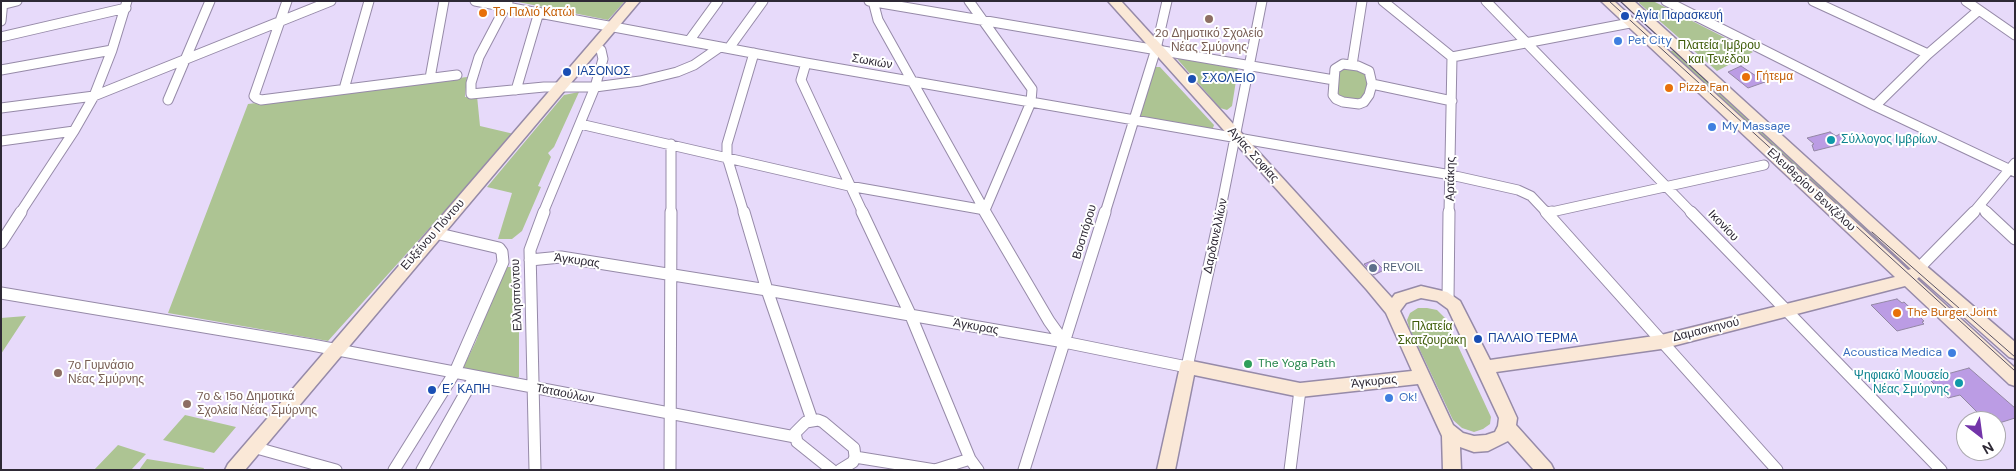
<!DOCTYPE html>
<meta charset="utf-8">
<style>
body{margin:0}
#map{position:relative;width:2016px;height:471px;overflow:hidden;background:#e7dafa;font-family:"DM Sans",sans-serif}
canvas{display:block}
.frame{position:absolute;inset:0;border:2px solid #2e2935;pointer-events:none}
.north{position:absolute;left:1956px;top:411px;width:50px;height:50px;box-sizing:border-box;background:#fff;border:1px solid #aba9ae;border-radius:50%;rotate:150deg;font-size:14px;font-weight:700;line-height:20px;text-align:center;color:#2e2935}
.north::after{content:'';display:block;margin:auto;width:18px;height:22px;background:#7334a9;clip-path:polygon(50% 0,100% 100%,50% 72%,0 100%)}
</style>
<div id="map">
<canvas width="2016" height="471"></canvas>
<div class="frame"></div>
<div class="north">N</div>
</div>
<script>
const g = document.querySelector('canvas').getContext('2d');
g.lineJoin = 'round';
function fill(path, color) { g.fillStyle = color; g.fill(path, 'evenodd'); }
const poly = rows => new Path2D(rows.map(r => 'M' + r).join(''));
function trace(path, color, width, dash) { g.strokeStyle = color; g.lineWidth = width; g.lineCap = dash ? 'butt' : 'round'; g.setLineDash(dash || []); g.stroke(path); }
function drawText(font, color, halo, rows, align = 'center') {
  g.font = font + ' "DM Sans",sans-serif'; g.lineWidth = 4; g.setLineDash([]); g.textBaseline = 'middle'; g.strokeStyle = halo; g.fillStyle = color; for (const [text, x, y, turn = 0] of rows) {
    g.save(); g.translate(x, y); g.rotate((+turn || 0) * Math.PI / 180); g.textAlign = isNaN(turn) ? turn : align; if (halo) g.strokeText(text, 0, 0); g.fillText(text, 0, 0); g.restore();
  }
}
const green = poly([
 [513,1,625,1,608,20],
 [1640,1,1653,1,1753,52,1717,71,1639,3],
 [1677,50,1915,267,1907,277,1664,52],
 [1172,53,1238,68,1232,106,1227,110,1220,108],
 [1343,64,1371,76,1364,102,1336,99,1334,80],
 [1155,67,1160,67,1214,125,1213,128,1204,131,1137,117,1152,69],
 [467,77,465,97,477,96,480,126,514,134,328,341,168,313,248,104],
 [579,92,554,147,548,153,551,157,538,186,541,187,522,231,512,239,498,239,512,193,487,187,564,95],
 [507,267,515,267,519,271,519,377,516,379,464,371,463,368,476,341,502,270],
 [1418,308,1427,308,1437,310,1445,318,1491,417,1490,424,1483,429,1474,432,1462,428,1453,420,1409,327,1407,320,1410,313],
 [26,316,1,354,1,318],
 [185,415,236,427,214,453,163,440],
 [118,445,146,454,131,470,94,470],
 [147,459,204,468,203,470,139,470]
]);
const building = poly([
 [1741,66,1765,82,1748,88,1728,72,1741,66],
 [1830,132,1836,136,1842,133,1854,141,1814,151,1812,145,1814,144,1807,138,1830,132],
 [1374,260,1384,270,1374,275,1364,264,1374,260],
 [1897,299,1902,303,1904,302,1924,321,1922,322,1924,324,1897,331,1871,305,1897,299],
 [1969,368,2015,408,2015,418,1996,424,1996,421,1986,421,1960,395,1948,398,1929,379,1969,368]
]);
const streetFar1 = poly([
 [287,1,254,96,256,98,261,100,457,75],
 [475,1,806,63,1451,175,1518,190,1531,196,1547,213],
 [869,1,1334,80],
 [873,1,878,20,986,213],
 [1383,1,1452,57],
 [1486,1,1692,213],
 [1666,1,1875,106,2015,172],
 [1813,1,1928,54],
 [1966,1,2015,35],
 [508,2,479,57,471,83,471,94,544,87,595,87,640,81,677,72,694,65,720,47],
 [1,5,17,1],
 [1,21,3,1],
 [1,37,126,8],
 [689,41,718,1],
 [729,48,763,1],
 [1452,57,1630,23],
 [806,63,801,80,863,213],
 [1343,64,1358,66,1369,71,1372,84,1369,95,1364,102,1359,104,1343,102,1336,99,1333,95,1335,69,1343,64],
 [1352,65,1362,1],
 [1,70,112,50],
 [430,78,444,1],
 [1372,84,1452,101],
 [344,89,369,1],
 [516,90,539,12],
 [168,100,210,1],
 [1875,106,1928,54,1979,10],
 [1,108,94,96,331,1],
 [580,124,849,186,985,210,1031,102,1032,89,969,1],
 [1,141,74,131],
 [1980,206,1988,213],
 [20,213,74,131,94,96,112,50,127,1],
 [543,213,595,87,603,59,601,50,596,47],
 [671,213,671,144],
 [744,213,727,157,727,144,754,53],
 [1105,213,1156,49,1167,1],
 [1220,213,1262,1],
 [1449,213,1452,57],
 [1547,213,1764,165],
 [1973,213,2015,163]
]);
const street = poly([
 [744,212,767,290,812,420],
 [862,212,911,316,970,459,978,470],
 [985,212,1049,321,1064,342],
 [1546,212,1777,470],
 [1691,212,1941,470],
 [1986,212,2015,239],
 [1547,213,1552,212],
 [1,243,21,212],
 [530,260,561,257,767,290,1064,342,1187,367,1221,212],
 [1919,268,1974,212],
 [1,293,312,345,795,437],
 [1448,300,1449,212],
 [253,447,336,470],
 [855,457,935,470,970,459],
 [394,470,455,372,503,262,502,252,499,248,435,233],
 [422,470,475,376],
 [535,470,530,250,544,212],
 [670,470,671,212],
 [832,470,797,442,795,433,806,422,818,420,823,422,854,448,855,457,853,462,840,470],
 [1024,470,1105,212],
 [1290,470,1300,390]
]);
const secondary = poly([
 [627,1,640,1,245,470,225,470,228,464,627,1],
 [1108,1,1121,1,1392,298,1395,294,1421,286,1447,292,1460,301,1490,360,1661,335,1895,277,1601,1,1614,1,1908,270,1911,269,1621,1,1634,1,1924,264,2015,342,2015,359,2009,357,1919,277,1917,279,2015,368,2015,386,2009,384,1905,286,1661,349,1496,372,1517,418,1516,425,1551,464,1554,470,1534,470,1508,441,1488,451,1474,452,1460,447,1461,470,1443,470,1442,436,1418,384,1300,397,1194,375,1175,470,1157,470,1181,362,1187,360,1300,383,1412,371,1386,313,1367,290,1108,1],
 [1421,298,1437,301,1448,309,1499,418,1498,426,1495,432,1486,435,1474,436,1463,433,1453,425,1400,311,1406,303,1421,298]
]);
const tram = poly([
 [1609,1,2015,371],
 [1620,1,1713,87],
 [1872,232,2015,357]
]);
const markers = [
 [483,13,5,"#e8710a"],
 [1625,16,5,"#1a4fb4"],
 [1209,19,5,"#8d6e63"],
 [1618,41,5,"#3f7fe0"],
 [567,72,5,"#1a4fb4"],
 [1746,77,5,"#e8710a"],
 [1192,79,5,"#1a4fb4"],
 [1669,88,5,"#e8710a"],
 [1712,127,5,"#3f7fe0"],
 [1831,140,5,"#0f9aa8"],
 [1373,268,5,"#5c6f8a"],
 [1897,313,5,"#e8710a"],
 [1478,339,5,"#1a4fb4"],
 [1952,353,5,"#3f7fe0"],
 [1248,364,5,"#2e9e5b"],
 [58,373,5,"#8d6e63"],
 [1959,383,5,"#0f9aa8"],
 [432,390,5,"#1a4fb4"],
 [1389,398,5,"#3f7fe0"],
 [187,404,5,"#8d6e63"]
];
const foodNames = [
 ["Το Παλιό Κατώι",493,13],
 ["Γήτεμα",1756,77],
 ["Pizza Fan",1679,88],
 ["The Burger Joint",1907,313]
];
const transitNames = [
 ["Αγία Παρασκευή",1635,16],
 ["ΙΑΣΟΝΟΣ",577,72],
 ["ΣΧΟΛΕΙΟ",1202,79],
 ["ΠΑΛΑΙΟ ΤΕΡΜΑ",1488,339],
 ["Ε΄ ΚΑΠΗ",442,390]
];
const educationNames = [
 ["2ο Δημοτικό Σχολείο",1209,34,"center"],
 ["Νέας Σμύρνης",1209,48,"center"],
 ["7ο Γυμνάσιο",68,366],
 ["Νέας Σμύρνης",68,380],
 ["7ο & 15ο Δημοτικά",197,397],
 ["Σχολεία Νέας Σμύρνης",197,411]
];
const shopNames = [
 ["Pet City",1628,41],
 ["My Massage",1722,127],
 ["Acoustica Medica",1942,353,"right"],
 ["Ok!",1399,398]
];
const parkNames = [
 ["Πλατεία Ίμβρου",1719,46],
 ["και Τενέδου",1719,60],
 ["Πλατεία",1432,327],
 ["Σκατζουράκη",1432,341]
];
const streetNames = [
 ["Σωκιών",872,62,10],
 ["Αγίας Σοφίας",1253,155,48],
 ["Αρτάκης",1451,179,-89],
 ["Ελευθερίου Βενιζέλου",1811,190,43],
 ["Ικονίου",1723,226,46],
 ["Βοσπόρου",1085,232,-73],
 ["Ευξείνου Πόντου",433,235,-49],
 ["Δαρδανελλίων",1216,236,-78],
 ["Άγκυρας",577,261,8],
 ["Ελλησπόντου",517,295,-92],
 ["Άγκυρας",976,327,10],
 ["Δαμασκηνού",1706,330,-14],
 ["Άγκυρας",1374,382,-6],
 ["Ταταούλων",565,394,11]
];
const cultureNames = [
 ["Σύλλογος Ιμβρίων",1841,140],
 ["Ψηφιακό Μουσείο",1949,376,"right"],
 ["Νέας Σμύρνης",1949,390,"right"]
];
const serviceNames = [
 ["REVOIL",1383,268]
];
const leisureNames = [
 ["The Yoga Path",1258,364]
];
fill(green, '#adc493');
fill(building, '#bb9ce4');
trace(building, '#9387a4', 1);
trace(streetFar1, '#968aa8', 11);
trace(street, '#968aa8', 13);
trace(secondary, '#968aa8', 3);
trace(streetFar1, '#fff', 9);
trace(street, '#fff', 11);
fill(secondary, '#fae8d7');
trace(tram, '#595263', 1);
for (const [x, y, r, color] of markers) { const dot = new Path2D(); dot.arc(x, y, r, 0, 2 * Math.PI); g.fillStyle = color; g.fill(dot); trace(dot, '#fff', 2); }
drawText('12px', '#c56008', '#fff', foodNames, 'left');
drawText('12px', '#164399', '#fff', transitNames, 'left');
drawText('12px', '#785e54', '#fff', educationNames, 'left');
drawText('12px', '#366cbe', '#fff', shopNames, 'left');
drawText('12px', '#3d5b07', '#fff', parkNames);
drawText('12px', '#2e2935', '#fff', streetNames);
drawText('12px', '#0d838f', '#fff', cultureNames, 'left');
drawText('12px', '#4e5e75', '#fff', serviceNames, 'left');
drawText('12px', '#27864d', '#fff', leisureNames, 'left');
</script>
